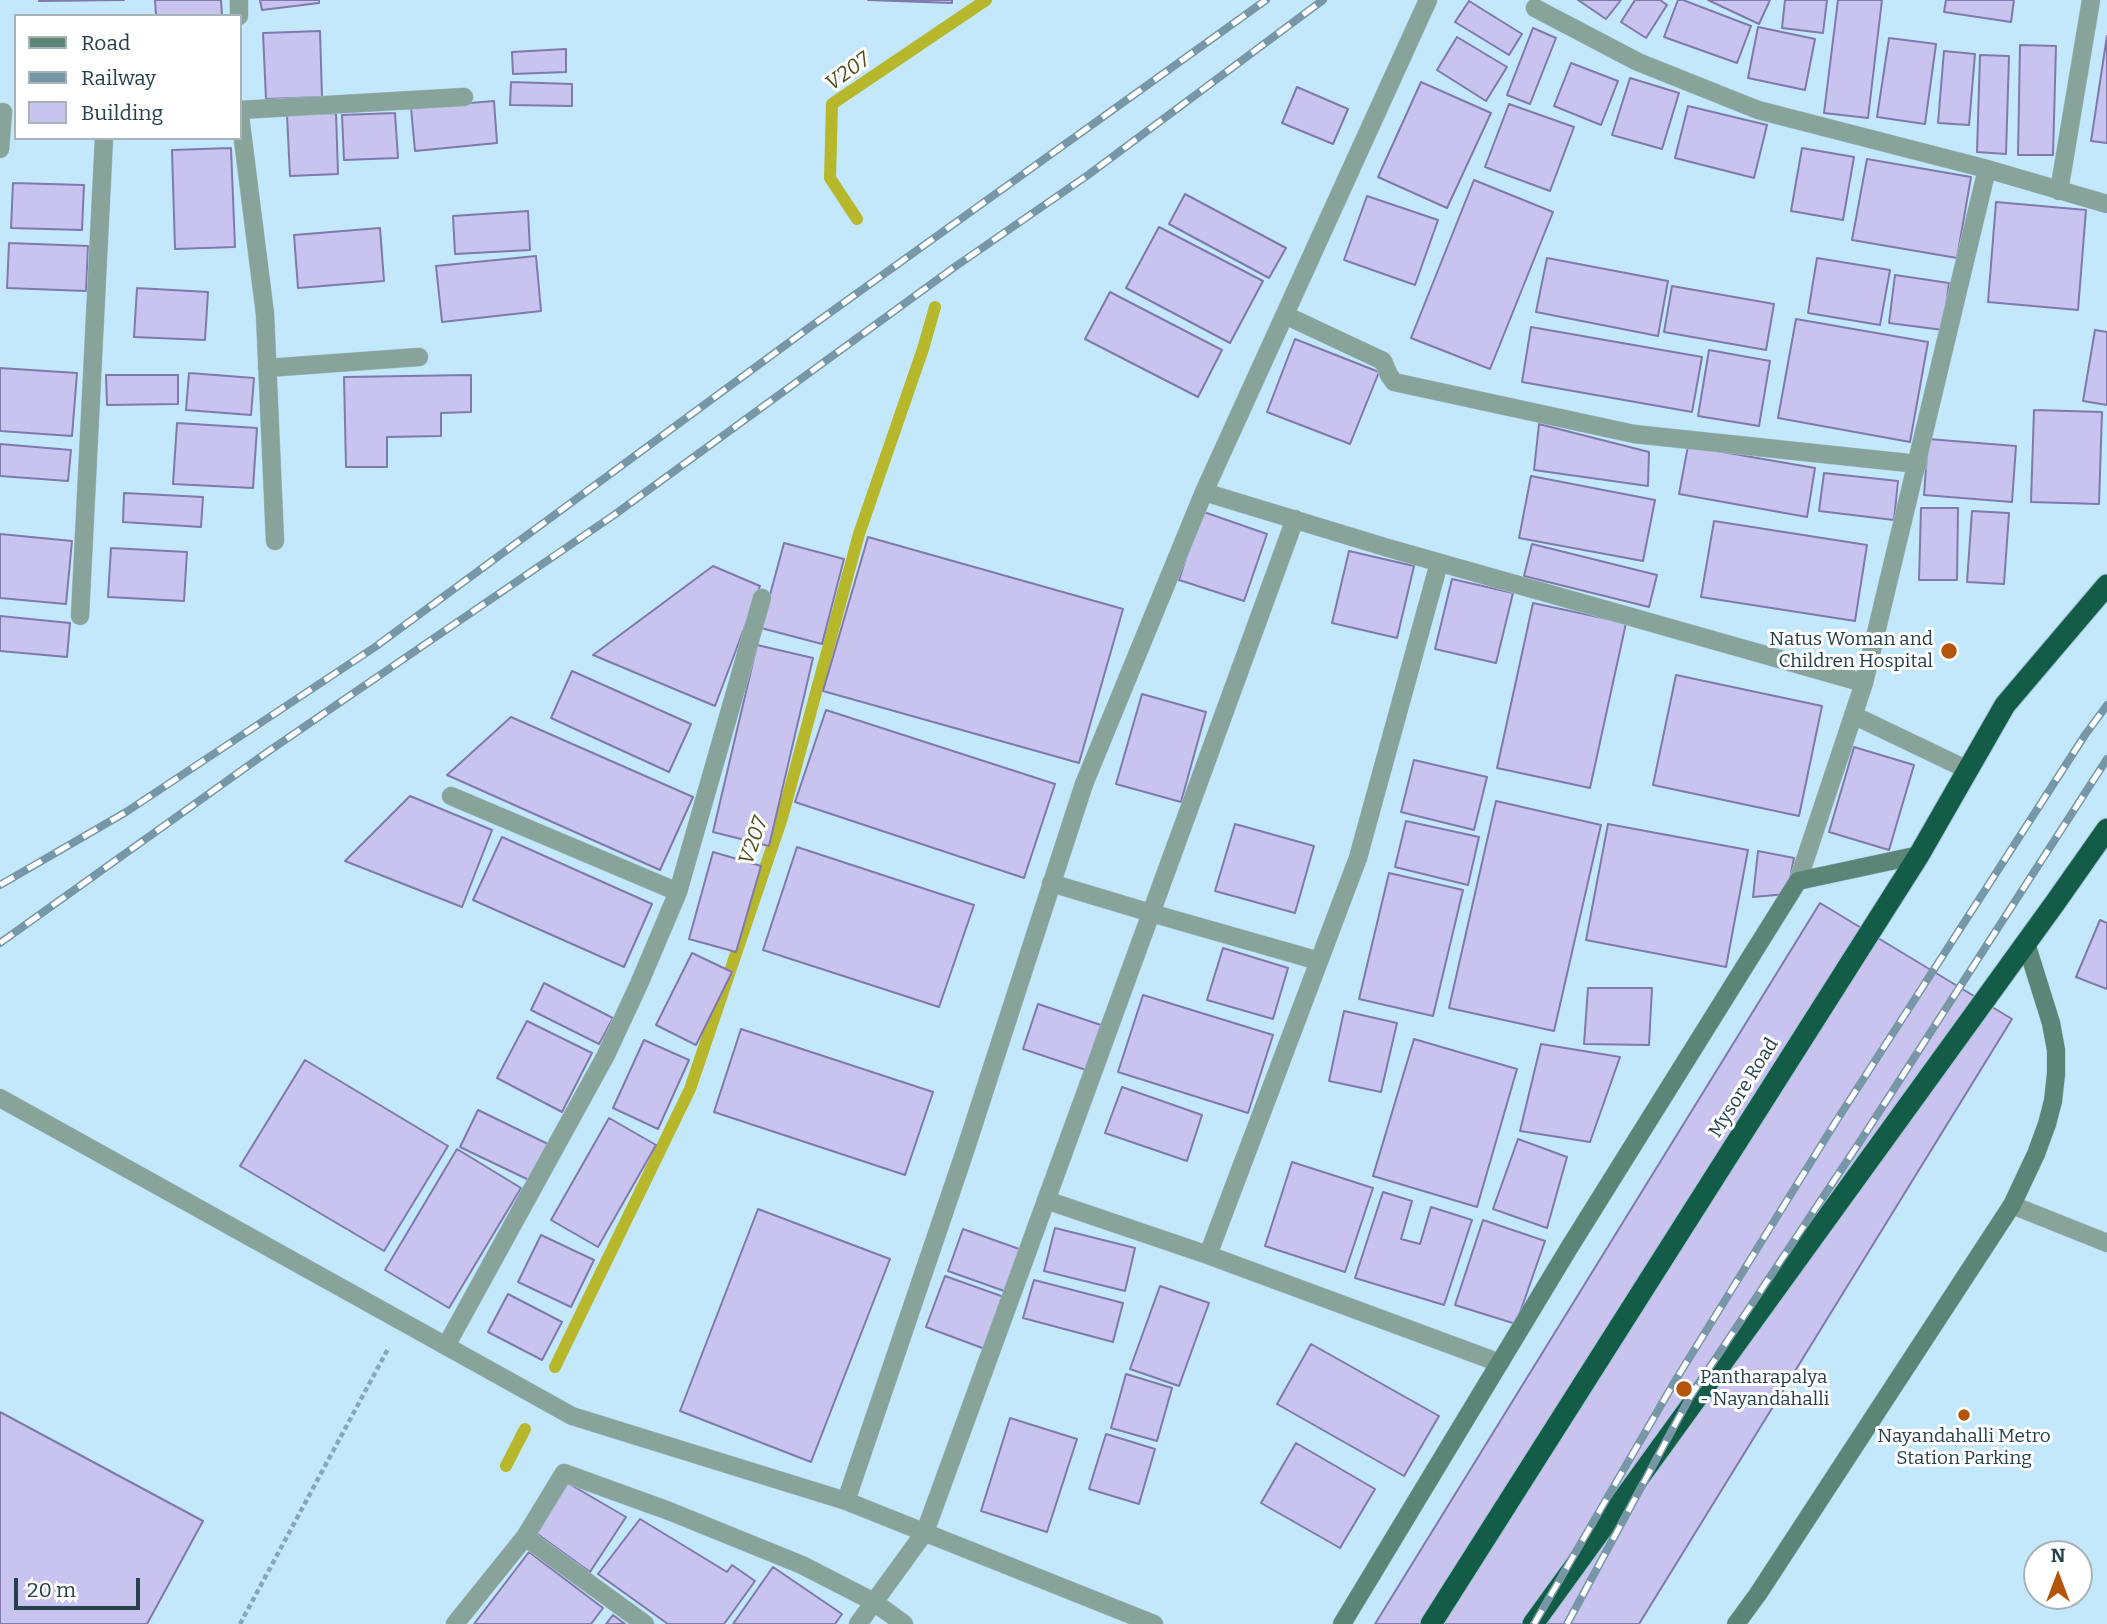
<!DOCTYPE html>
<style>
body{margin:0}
#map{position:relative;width:2107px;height:1624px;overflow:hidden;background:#c3e8fb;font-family:Bitter,serif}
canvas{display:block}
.legend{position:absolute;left:14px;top:14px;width:228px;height:126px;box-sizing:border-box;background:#fff;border:2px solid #a8b3b8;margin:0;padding:9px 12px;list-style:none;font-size:21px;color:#26404d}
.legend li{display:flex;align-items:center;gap:14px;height:35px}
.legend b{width:35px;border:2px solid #a8b3b8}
.north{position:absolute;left:2023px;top:1540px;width:70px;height:70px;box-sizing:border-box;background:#fff;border:2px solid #a8b3b8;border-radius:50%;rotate:0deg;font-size:19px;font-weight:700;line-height:28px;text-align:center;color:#26404d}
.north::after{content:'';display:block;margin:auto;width:24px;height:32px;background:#b4550b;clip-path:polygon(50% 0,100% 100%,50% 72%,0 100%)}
.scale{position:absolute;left:14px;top:1578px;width:126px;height:32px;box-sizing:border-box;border:4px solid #26404d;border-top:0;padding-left:9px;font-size:21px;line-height:24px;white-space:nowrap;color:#26404d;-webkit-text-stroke:5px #fff;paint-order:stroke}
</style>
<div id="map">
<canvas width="2107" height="1624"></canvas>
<ul class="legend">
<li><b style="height:9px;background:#5b8576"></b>Road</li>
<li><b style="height:9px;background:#7797a7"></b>Railway</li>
<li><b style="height:19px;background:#c8c4ef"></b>Building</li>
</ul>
<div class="north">N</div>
<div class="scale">20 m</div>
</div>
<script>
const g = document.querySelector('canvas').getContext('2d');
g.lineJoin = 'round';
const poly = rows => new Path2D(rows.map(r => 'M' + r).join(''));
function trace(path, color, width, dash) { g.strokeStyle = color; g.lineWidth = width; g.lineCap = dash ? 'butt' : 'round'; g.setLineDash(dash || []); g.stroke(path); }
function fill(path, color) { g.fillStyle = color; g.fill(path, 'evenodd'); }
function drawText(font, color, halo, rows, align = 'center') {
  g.font = font + ' Bitter,serif'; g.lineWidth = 6; g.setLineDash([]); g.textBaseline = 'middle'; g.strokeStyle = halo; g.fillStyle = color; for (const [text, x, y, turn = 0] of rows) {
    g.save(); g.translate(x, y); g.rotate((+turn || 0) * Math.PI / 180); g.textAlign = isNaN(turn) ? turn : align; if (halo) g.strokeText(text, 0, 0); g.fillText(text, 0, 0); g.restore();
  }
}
const stream = poly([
 [857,219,830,178,832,104,986,0],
 [555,1367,690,1089,782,818,859,534,923,349,935,307],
 [506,1466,525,1429]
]);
const building = poly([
 [39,0,124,0,39,1,39,0],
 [155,0,221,0,222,16,156,16,155,0],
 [260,0,319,0,319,3,262,10,260,0],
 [868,0,952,0,952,3,868,0],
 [1578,0,1621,0,1606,19,1578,0],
 [1635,0,1660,0,1667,5,1646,38,1621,22,1635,0],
 [1678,0,1683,0,1751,26,1737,63,1664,37,1678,0],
 [1708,0,1770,0,1759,24,1708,0],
 [1785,0,1827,0,1823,33,1782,28,1785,0],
 [1838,0,1882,0,1868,118,1824,113,1838,0],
 [1946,0,2014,0,2011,22,1944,12,1946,0],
 [1469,1,1522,34,1509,55,1455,22,1469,1],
 [1758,27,1815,39,1805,90,1748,78,1758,27],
 [1533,28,1556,38,1530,104,1507,95,1533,28],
 [320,31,322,97,266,99,263,33,320,31],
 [2107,36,2107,143,2091,141,2107,36],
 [1457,37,1507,67,1486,101,1437,70,1457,37],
 [1889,38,1936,44,1925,124,1877,117,1889,38],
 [2020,45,2056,46,2053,155,2018,155,2020,45],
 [566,49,566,72,513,74,512,52,566,49],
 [1944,51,1975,54,1969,125,1938,123,1944,51],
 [1980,55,2009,56,2006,154,1977,152,1980,55],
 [1571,63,1618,81,1601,125,1554,106,1571,63],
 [1630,78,1679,93,1662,149,1612,135,1630,78],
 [511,82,572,84,572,106,510,105,511,82],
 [1421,82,1491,113,1447,208,1378,177,1421,82],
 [1297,87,1348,109,1333,144,1282,123,1297,87],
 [494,101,497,143,415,151,411,108,494,101],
 [1509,104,1574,127,1550,191,1485,167,1509,104],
 [1688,106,1767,125,1754,178,1675,158,1688,106],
 [336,113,338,174,290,176,287,115,336,113],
 [395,113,398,158,344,160,342,115,395,113],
 [231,148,235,247,175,249,172,150,231,148],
 [1802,148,1854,157,1843,220,1791,211,1802,148],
 [1867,159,1971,177,1957,258,1852,240,1867,159],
 [1474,180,1553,212,1490,369,1411,338,1474,180],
 [13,183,84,185,82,230,11,228,13,183],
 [1185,194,1286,248,1269,278,1169,224,1185,194],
 [1367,196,1438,220,1415,285,1344,260,1367,196],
 [1996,202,2086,210,2078,310,1988,302,1996,202],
 [528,211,530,250,455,254,453,216,528,211],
 [1159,227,1263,281,1230,343,1126,288,1159,227],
 [380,228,384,281,298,288,294,235,380,228],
 [9,243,88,246,86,291,7,288,9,243],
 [536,256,541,311,442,322,436,266,536,256],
 [1547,258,1668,281,1658,336,1536,312,1547,258],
 [1817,258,1890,270,1880,325,1808,313,1817,258],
 [1895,275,1949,283,1943,330,1889,323,1895,275],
 [1672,286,1774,304,1766,350,1664,332,1672,286],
 [137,288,208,292,205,340,134,337,137,288],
 [1110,292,1222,350,1198,397,1085,339,1110,292],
 [1796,319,1928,342,1910,442,1778,418,1796,319],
 [1531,327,1702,357,1692,412,1522,382,1531,327],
 [2095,330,2107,332,2107,405,2083,401,2095,330],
 [1295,339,1379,372,1350,444,1267,412,1295,339],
 [1709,350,1770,361,1759,426,1698,416,1709,350],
 [0,368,77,373,72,436,0,431,0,368],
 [189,373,254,378,251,415,186,410,189,373],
 [106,375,178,375,178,404,107,405,106,375],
 [471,375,471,412,441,413,441,436,387,437,387,467,346,467,344,377,471,375],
 [2034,410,2102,412,2099,504,2031,502,2034,410],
 [177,423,257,428,253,488,173,484,177,423],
 [1539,424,1649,452,1648,486,1534,470,1539,424],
 [1928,439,2016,446,2012,502,1924,495,1928,439],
 [0,444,71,450,68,481,0,476,0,444],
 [1688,446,1815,468,1807,517,1679,494,1688,446],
 [1824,473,1898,481,1894,520,1819,511,1824,473],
 [1531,476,1655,500,1643,561,1519,538,1531,476],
 [124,493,203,497,201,527,123,522,124,493],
 [1921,508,1958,508,1957,580,1919,580,1921,508],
 [1201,511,1267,534,1244,601,1179,580,1201,511],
 [1972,511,2009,513,2004,584,1967,582,1972,511],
 [1714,521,1867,545,1855,621,1701,597,1714,521],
 [0,534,72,541,66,604,0,598,0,534],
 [868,537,1123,609,1079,763,823,691,868,537],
 [784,543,844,559,822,644,761,628,784,543],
 [1532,544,1657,575,1649,607,1524,576,1532,544],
 [111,548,187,552,184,601,108,597,111,548],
 [1349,551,1414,566,1397,638,1332,623,1349,551],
 [713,566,760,586,715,706,593,655,713,566],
 [1452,579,1513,593,1496,663,1435,649,1452,579],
 [1533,603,1626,623,1590,788,1497,768,1533,603],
 [0,616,70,623,67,657,0,651,0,616],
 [757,645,813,658,769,846,713,832,757,645],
 [572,671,691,724,669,772,551,718,572,671],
 [1676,675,1822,706,1799,816,1653,785,1676,675],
 [1142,694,1206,712,1181,802,1116,784,1142,694],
 [826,710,1055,784,1024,878,795,802,826,710],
 [511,717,693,797,660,870,447,775,511,717],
 [1854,747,1914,765,1889,850,1829,832,1854,747],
 [1414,760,1487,777,1474,830,1401,812,1414,760],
 [410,796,492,830,462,907,345,861,410,796],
 [1496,801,1601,825,1554,1031,1449,1008,1496,801],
 [1406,821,1479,837,1468,885,1395,867,1406,821],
 [1235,824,1314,846,1295,913,1215,891,1235,824],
 [1608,824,1748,850,1726,967,1586,940,1608,824],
 [502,837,652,904,624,967,473,900,502,837],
 [797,847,974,905,939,1007,763,950,797,847],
 [1758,851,1794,858,1787,894,1753,897,1758,851],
 [713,852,761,866,736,952,689,939,713,852],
 [1389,873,1463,890,1433,1016,1359,999,1389,873],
 [1820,903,2012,1019,1639,1624,1375,1624,1820,903],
 [2100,920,2107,923,2107,989,2076,977,2100,920],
 [1223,948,1288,968,1273,1019,1207,1000,1223,948],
 [692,953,732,972,696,1045,656,1025,692,953],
 [544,983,613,1018,599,1044,531,1010,544,983],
 [1588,988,1652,988,1649,1045,1584,1044,1588,988],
 [1143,995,1273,1035,1248,1113,1118,1072,1143,995],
 [1038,1004,1101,1025,1086,1070,1023,1049,1038,1004],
 [1344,1011,1397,1023,1381,1092,1329,1081,1344,1011],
 [527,1021,592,1053,562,1112,497,1078,527,1021],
 [741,1029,933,1092,905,1175,714,1112,741,1029],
 [1414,1039,1517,1069,1477,1207,1373,1176,1414,1039],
 [644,1040,689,1060,658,1129,613,1108,644,1040],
 [1541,1044,1620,1057,1590,1142,1520,1131,1541,1044],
 [305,1060,448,1146,384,1251,240,1166,305,1060],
 [1122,1087,1202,1115,1187,1161,1105,1133,1122,1087],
 [478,1110,550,1145,531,1181,460,1147,478,1110],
 [609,1118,656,1145,598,1247,551,1220,609,1118],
 [1518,1139,1567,1157,1547,1228,1493,1209,1518,1139],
 [457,1149,521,1188,449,1308,385,1270,457,1149],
 [1292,1162,1373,1188,1345,1272,1265,1246,1292,1162],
 [1383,1192,1412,1201,1401,1239,1420,1244,1431,1207,1472,1220,1444,1305,1355,1278,1383,1192],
 [758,1209,890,1259,811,1462,680,1411,758,1209],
 [1483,1220,1545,1241,1516,1324,1455,1305,1483,1220],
 [1055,1228,1135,1248,1125,1291,1044,1271,1055,1228],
 [963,1229,1022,1250,1007,1292,948,1271,963,1229],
 [541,1235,594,1260,571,1307,518,1282,541,1235],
 [945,1276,1004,1297,985,1349,926,1327,945,1276],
 [1034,1280,1123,1303,1113,1342,1023,1318,1034,1280],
 [1160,1286,1209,1303,1179,1386,1130,1369,1160,1286],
 [508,1294,562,1322,542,1360,488,1332,508,1294],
 [1311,1344,1439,1416,1404,1476,1277,1404,1311,1344],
 [1126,1374,1172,1388,1157,1441,1111,1428,1126,1374],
 [0,1412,203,1521,147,1624,0,1624,0,1412],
 [1010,1418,1077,1439,1047,1532,981,1511,1010,1418],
 [1106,1434,1155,1449,1139,1504,1089,1489,1106,1434],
 [1296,1443,1375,1489,1340,1548,1261,1503,1296,1443],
 [566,1482,626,1517,590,1572,536,1533,566,1482],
 [640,1519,727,1572,732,1565,755,1581,724,1624,668,1624,598,1574,640,1519],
 [529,1552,603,1608,591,1624,474,1624,529,1552],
 [773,1567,842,1614,835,1624,733,1624,773,1567],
 [613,1615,625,1624,606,1624,613,1615]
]);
const path = poly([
 [240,1624,389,1347]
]);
const lane = poly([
 [451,796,678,892],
 [2012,1205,2107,1243],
 [446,1346,606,1055,639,984,678,892,762,598],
 [525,1537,645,1624],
 [455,1624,525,1537,564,1473,669,1511,802,1565,874,1602,904,1624],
 [858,1624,925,1532]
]);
const street = poly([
 [239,0,239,16],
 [1535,8,1638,62,1758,110,1987,169],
 [240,110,464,97],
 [240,116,265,314,275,541],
 [0,149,3,112],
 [2059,191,2091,0],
 [1285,315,1383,361,1389,375,1394,382,1634,434,1918,464],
 [267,368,419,357],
 [1204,492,1388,548,1864,683],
 [80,616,104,138],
 [1853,715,1968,770],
 [1798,881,1864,683,1987,169,2107,204],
 [1051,883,1151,913,1319,961],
 [0,1098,572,1416,846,1501,1154,1624],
 [1046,1200,1208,1255,1500,1363],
 [1208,1255,1358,858,1439,563],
 [846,1501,964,1154,1084,784,1204,492,1428,0],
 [925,1532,1295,519]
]);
const secondary = poly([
 [1342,1624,1569,1248,1798,881,1919,855],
 [1736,1624,1758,1594,2012,1205,2036,1154,2047,1124,2053,1101,2056,1074,2056,1050,2051,1023,2026,943]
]);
const highway = poly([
 [1431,1624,1919,855,2005,705,2107,585],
 [1533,1624,2055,903,2107,829]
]);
const rail = poly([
 [0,885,126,812,375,647,810,327,1266,0],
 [0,943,266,753,614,515,956,266,1088,175,1323,0],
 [1534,1624,1675,1381,1835,1123,2085,735,2107,705],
 [1567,1624,1690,1397,1861,1140,2107,759]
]);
const markers = [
 [1949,651,9,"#b4550b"],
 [1684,1389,9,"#b4550b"],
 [1964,1415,7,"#b4550b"]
];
const poiNames = [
 ["Natus Woman and",1933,640],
 ["Children Hospital",1933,662],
 ["Pantharapalya",1700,1378,"left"],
 ["- Nayandahalli",1700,1400,"left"],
 ["Nayandahalli Metro",1964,1437,"center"],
 ["Station Parking",1964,1459,"center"]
];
const streetNames = [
 ["Mysore Road",1744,1088,-58]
];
const waterNames = [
 ["V207",848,72,-36],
 ["V207",754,841,-71]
];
trace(stream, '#b6b72b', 12);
fill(building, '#c8c4ef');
trace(building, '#7f79ac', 2);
trace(lane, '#a0c3d5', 19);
trace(street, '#a0c3d5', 19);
trace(secondary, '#a0c3d5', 19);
trace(highway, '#a0c3d5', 23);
trace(path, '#86a7b7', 4.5, [5, 3.5]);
trace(lane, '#88a399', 18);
trace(street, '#88a399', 18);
trace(secondary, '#5b8576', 18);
trace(highway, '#135c48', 21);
trace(rail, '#7797a7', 8);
trace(rail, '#fff', 5, [16]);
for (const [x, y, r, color] of markers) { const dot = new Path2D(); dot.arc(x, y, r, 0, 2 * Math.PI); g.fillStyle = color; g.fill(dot); trace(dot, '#fff', 2.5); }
drawText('19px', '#26404d', '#fff', poiNames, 'right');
drawText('19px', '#26404d', '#fff', streetNames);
drawText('italic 21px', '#51521e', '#fff', waterNames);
</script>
